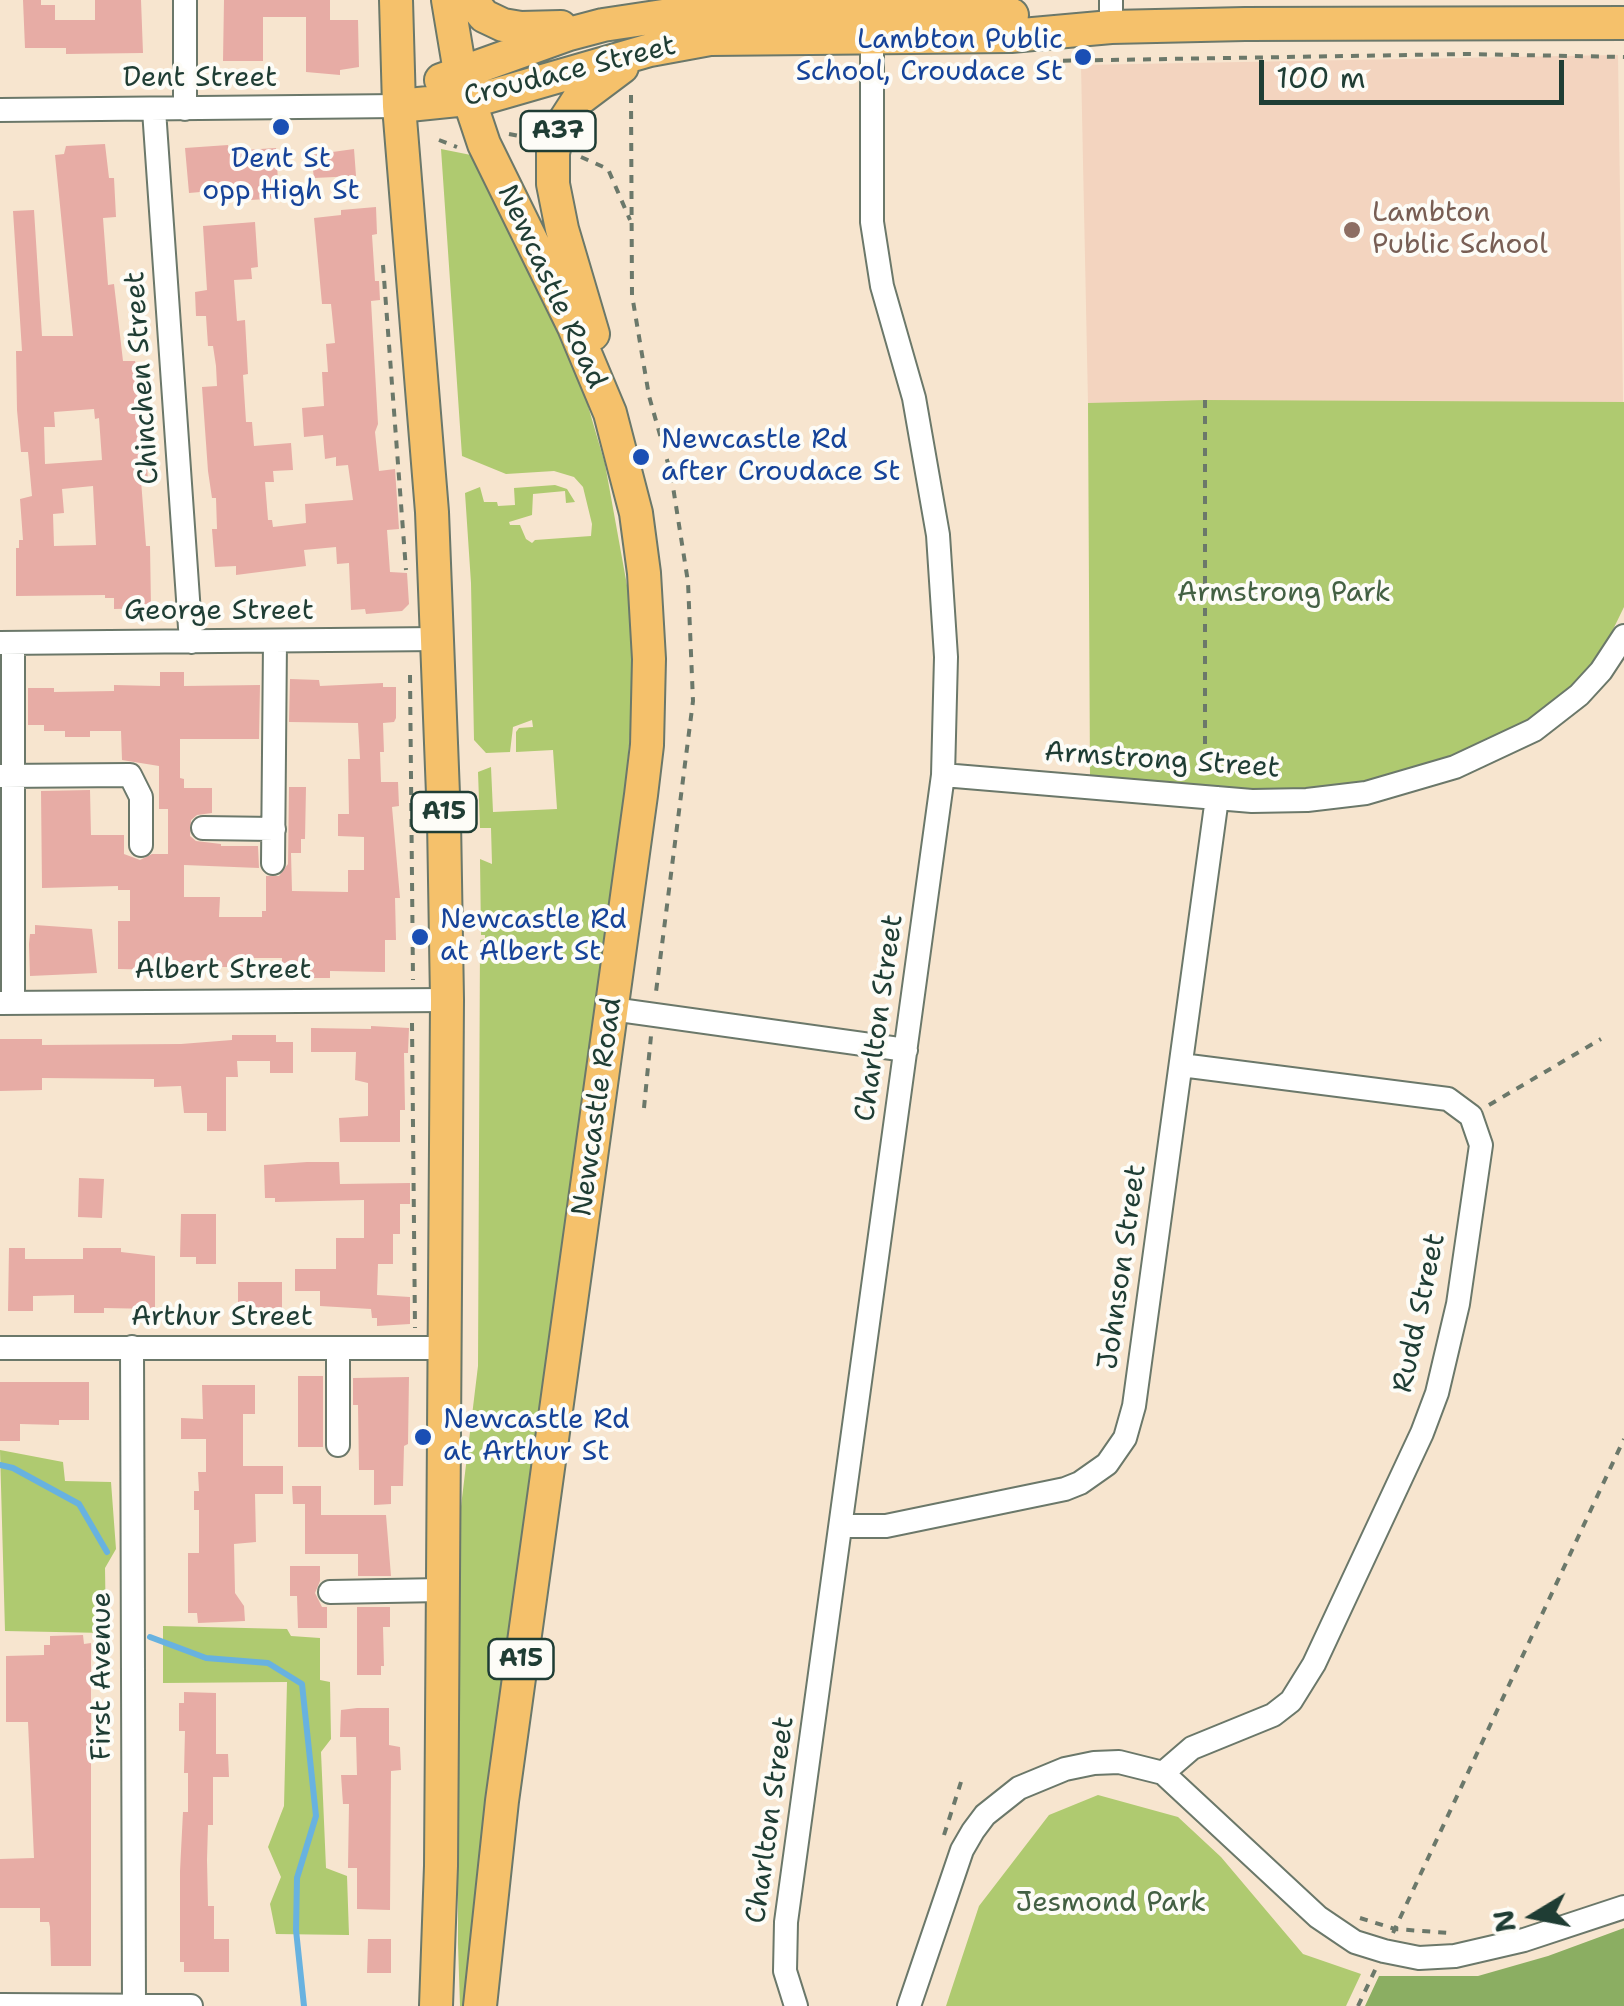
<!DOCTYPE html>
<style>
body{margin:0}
#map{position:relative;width:1624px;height:2006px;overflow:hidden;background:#f7e5cf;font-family:"Shantell Sans",sans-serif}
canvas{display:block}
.north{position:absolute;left:1484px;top:1866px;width:100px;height:100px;-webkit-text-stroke:8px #fdfcf7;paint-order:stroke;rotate:260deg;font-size:28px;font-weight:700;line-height:40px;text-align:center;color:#1f3d34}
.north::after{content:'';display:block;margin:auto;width:35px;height:45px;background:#1f3d34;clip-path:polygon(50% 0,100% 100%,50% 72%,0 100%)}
.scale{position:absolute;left:1259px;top:60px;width:305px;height:45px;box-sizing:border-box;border:5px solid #1f3d34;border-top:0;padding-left:12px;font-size:30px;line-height:35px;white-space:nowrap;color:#1f3d34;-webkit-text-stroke:8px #fdfcf7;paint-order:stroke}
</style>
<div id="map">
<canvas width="1624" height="2006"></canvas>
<div class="north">N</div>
<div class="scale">100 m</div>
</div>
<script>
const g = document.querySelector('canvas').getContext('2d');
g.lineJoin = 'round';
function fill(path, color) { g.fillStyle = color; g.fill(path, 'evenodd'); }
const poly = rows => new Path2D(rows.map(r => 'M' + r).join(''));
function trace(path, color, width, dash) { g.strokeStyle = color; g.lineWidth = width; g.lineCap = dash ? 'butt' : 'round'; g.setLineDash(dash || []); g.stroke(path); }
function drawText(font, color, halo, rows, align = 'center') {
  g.font = font + ' "Shantell Sans",sans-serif'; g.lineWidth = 8; g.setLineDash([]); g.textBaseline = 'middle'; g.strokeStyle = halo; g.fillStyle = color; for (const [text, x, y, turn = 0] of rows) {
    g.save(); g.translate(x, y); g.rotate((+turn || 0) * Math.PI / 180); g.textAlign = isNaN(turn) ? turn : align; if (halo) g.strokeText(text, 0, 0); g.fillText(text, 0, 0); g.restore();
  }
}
const built = poly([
 [1618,55,1623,402,1088,403,1081,65]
]);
const green = poly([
 [441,149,471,155,553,312,586,399,605,464,630,602,633,662,633,702,624,799,516,1586,467,2006,460,2006,458,1944,458,1531,478,1366,480,940,485,939,485,935,481,935,480,859,492,864,491,828,480,828,478,772,491,767,493,812,557,809,553,750,516,752,516,732,519,728,533,727,532,720,513,727,510,752,486,753,474,740,471,583,465,493,480,487,484,502,497,502,498,506,515,505,514,488,555,485,567,489,575,502,566,503,565,491,533,494,532,515,509,522,510,525,520,525,526,539,532,543,535,540,591,536,592,524,583,487,574,477,554,471,506,474,462,456],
 [1205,400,1624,402,1624,607,1604,648,1566,694,1523,724,1460,756,1375,781,1329,789,1250,790,1090,777,1088,403],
 [0,1450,63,1462,65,1481,111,1482,116,1549,105,1568,106,1633,5,1631],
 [163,1626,287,1629,291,1636,320,1638,320,1680,330,1682,331,1739,321,1752,326,1868,347,1876,349,1935,276,1934,270,1904,281,1877,268,1847,284,1806,287,1682,163,1683],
 [1098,1795,1178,1817,1221,1857,1303,1954,1361,1974,1346,2006,946,2006,979,1906,1049,1815]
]);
const forest = poly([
 [1624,1928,1624,2006,1365,2006,1379,1976,1478,1976,1548,1956]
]);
const stream = poly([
 [0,1465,13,1468,79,1504,107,1552],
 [150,1637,206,1658,268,1663,302,1684,316,1816,297,1878,296,1930,304,2006]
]);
const building = poly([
 [23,0,41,0,41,5,55,5,55,20,95,20,95,0,141,0,143,53,66,54,66,48,25,48],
 [224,0,330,0,330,20,358,20,359,67,340,70,340,75,306,72,306,17,263,17,263,61,223,61],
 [105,144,109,178,114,178,116,217,103,218,108,285,114,284,123,361,135,361,140,379,148,480,141,480,146,546,150,546,151,608,114,609,114,598,105,598,105,595,16,596,16,548,19,548,19,540,23,540,20,499,32,496,28,452,21,452,17,410,16,351,22,351,13,211,34,210,42,336,73,336,55,155,64,154,66,146],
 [94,409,95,419,99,418,102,460,45,464,44,427,55,427,54,412],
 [93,486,96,545,54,546,53,514,64,513,62,489],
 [228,145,229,151,276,148,279,198,251,200,250,190,235,189,189,193,185,148],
 [354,149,356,176,314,178,311,155],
 [376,207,377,234,372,235,375,281,379,281,380,300,371,301,378,424,375,432,379,471,395,469,399,529,387,530,390,572,407,573,409,604,402,611,366,614,365,609,351,610,349,563,337,564,336,547,304,550,306,566,236,575,236,566,215,567,212,529,217,529,216,498,212,498,208,471,202,387,217,386,216,366,213,346,208,346,206,316,196,316,195,292,207,290,203,226,255,222,258,267,251,268,252,279,234,280,237,321,245,320,248,374,243,375,246,422,252,422,254,446,291,443,293,470,273,471,274,482,265,482,268,520,272,520,273,527,306,523,305,504,353,500,348,465,336,466,336,457,325,459,323,435,304,437,302,408,324,406,322,372,328,372,326,344,335,343,331,304,322,304,314,218,341,215,341,210],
 [160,672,184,672,184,686,260,685,259,739,180,739,180,778,184,779,184,788,212,788,212,813,197,815,191,820,190,836,196,841,221,844,221,846,258,846,259,868,184,865,184,897,220,897,219,917,262,917,262,911,266,911,266,876,279,876,288,864,289,787,306,787,305,839,301,839,301,853,291,853,292,891,348,892,348,870,364,870,364,837,338,836,338,814,349,814,348,759,360,759,358,723,289,722,290,679,319,680,320,686,383,683,383,687,396,687,396,718,394,722,383,723,384,752,380,752,381,782,398,782,399,806,392,807,400,898,395,898,396,940,385,940,385,972,330,971,330,978,310,978,310,963,282,963,282,958,249,958,249,967,213,967,213,971,118,969,118,921,130,921,130,890,118,890,118,886,42,888,41,791,90,790,91,835,124,835,124,854,140,860,152,854,168,854,168,809,159,809,159,766,122,760,121,731,90,731,90,737,65,737,65,731,44,731,44,725,28,725,28,688,54,688,54,692,114,691,114,685,160,686],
 [35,925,92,929,97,973,30,976,29,944,30,934,35,934],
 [371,1026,409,1028,408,1053,404,1053,405,1110,400,1110,400,1142,340,1142,339,1118,368,1116,368,1083,355,1080,356,1052,311,1052,311,1028,371,1029],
 [232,1035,276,1035,276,1042,293,1042,293,1073,270,1073,270,1061,237,1061,238,1077,226,1077,226,1131,207,1131,207,1113,184,1113,181,1086,154,1087,154,1079,42,1078,42,1090,0,1091,0,1039,42,1039,42,1045,181,1044,232,1040],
 [307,1162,339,1162,340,1184,410,1183,410,1204,400,1204,400,1234,393,1234,393,1264,378,1264,377,1295,410,1297,410,1324,377,1326,377,1318,372,1318,371,1309,320,1306,320,1291,295,1291,295,1269,336,1269,336,1238,364,1238,364,1200,275,1202,275,1198,265,1198,264,1165],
 [79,1178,104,1179,102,1218,78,1217],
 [181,1214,216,1214,216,1264,196,1264,196,1257,180,1257],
 [9,1248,25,1248,25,1259,83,1259,83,1248,121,1248,121,1252,155,1256,155,1309,104,1308,104,1313,74,1313,74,1295,33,1296,33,1311,8,1311],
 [238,1282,282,1282,282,1311,238,1311],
 [298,1376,323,1376,323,1447,298,1447],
 [409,1377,408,1444,404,1446,403,1486,391,1486,391,1504,374,1505,374,1470,359,1470,358,1405,353,1405,353,1378],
 [0,1382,89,1382,89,1420,59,1420,59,1425,20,1424,20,1441,0,1441],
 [202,1385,255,1385,255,1414,243,1414,243,1466,283,1466,283,1494,255,1494,256,1542,234,1544,235,1593,244,1606,245,1621,198,1623,197,1613,188,1613,188,1553,199,1553,199,1510,194,1510,194,1491,199,1491,198,1472,206,1472,206,1439,181,1439,181,1418,203,1419],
 [292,1486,321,1486,321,1515,386,1515,391,1576,358,1576,358,1554,305,1554,305,1504,293,1504],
 [290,1566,320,1566,320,1581,315,1593,322,1607,327,1607,327,1628,298,1628,297,1596,290,1596],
 [357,1607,390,1607,390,1627,383,1627,384,1666,381,1666,381,1675,357,1675],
 [83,1635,84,1644,91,1643,91,1966,51,1966,50,1927,49,1922,40,1922,40,1908,0,1908,0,1859,34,1858,28,1722,6,1722,6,1656,44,1655,44,1645,50,1645,50,1636],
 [184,1692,216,1693,216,1754,228,1754,229,1777,213,1777,213,1825,208,1825,207,1860,208,1906,214,1906,214,1939,229,1939,229,1972,184,1972,184,1962,180,1962,180,1871,183,1812,188,1812,188,1773,184,1773,185,1731,179,1731,179,1703,184,1703],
 [357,1708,389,1708,389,1745,400,1747,401,1770,391,1771,390,1910,357,1909,357,1868,348,1868,349,1804,343,1804,341,1775,357,1775,356,1737,340,1737,341,1710],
 [368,1939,391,1939,391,1973,367,1973]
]);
const path = poly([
 [1047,61,1467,54,1624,57],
 [631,95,632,295,649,396,671,474,688,582,693,701,656,992],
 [509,134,529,138],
 [439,140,457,147],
 [581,157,608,169,630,220],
 [383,265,406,570],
 [1205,400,1205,775],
 [410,675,413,980],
 [412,1023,415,1328],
 [1489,1105,1601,1039],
 [644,1108,651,1036],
 [944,1835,961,1782],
 [1360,1918,1395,1929,1449,1933],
 [1393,1933,1624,1439],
 [1358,2006,1376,1968]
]);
const minor = poly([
 [1111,27,1111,0],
 [185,109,185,0],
 [0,110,399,106],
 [154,110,191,642],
 [0,643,439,639],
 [943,775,1252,801,1307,800,1366,793,1455,767,1534,730,1579,695,1601,671,1624,636],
 [0,776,130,775,141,797,141,845],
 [203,828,274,829],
 [273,863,275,641],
 [0,1003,447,1000],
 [13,1003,13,643],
 [612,1009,906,1050],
 [132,1347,134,2004],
 [0,1348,443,1348],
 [338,1349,338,1445],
 [841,1526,886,1526,1065,1489,1080,1483,1107,1464,1125,1438,1134,1406,1217,798],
 [330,1592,442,1590],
 [1163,1773,1192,1748,1273,1715,1291,1701,1314,1664,1422,1433,1437,1393,1458,1304,1481,1145,1471,1116,1448,1099,1181,1065],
 [0,2005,191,2006],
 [796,2006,785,1971,786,1922,943,775,946,657,938,535,914,398,882,286,872,222,872,37],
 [909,2006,962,1850,973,1831,985,1815,1019,1788,1065,1769,1094,1763,1119,1762,1163,1773,1318,1917,1355,1942,1384,1951,1419,1958,1455,1956,1524,1940,1624,1907]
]);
const highway = poly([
 [396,0,399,106,432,512,444,820,447,1000,441,1866,436,2006],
 [448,0,460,72,484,144,574,327,610,413,636,513,644,573,649,659,647,745,641,795,502,1801,480,2006],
 [471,0,484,16,503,25,521,28,561,27],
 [441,80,569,34,603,25,670,15,875,12,1012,15],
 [399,106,487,97,650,50,710,39,1011,36,1111,27,1245,24,1624,23],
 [593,334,562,229,553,184,553,153,558,131,578,100,622,67]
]);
const markers = [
 [1083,57,10,"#1a4fb4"],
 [281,127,10,"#1a4fb4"],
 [1352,230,10,"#8d6e63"],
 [641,457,10,"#1a4fb4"],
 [420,937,10,"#1a4fb4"],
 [423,1437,10,"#1a4fb4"]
];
const shields = [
 [558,131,75],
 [444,812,65],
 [521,1659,65]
];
const shieldNames = [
 ["A37",558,131],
 ["A15",444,812],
 ["A15",521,1659]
];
const transitNames = [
 ["Lambton Public",1063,41,"right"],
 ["School, Croudace St",1063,73,"right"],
 ["Dent St",281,160,"center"],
 ["opp High St",281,192,"center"],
 ["Newcastle Rd",661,441],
 ["after Croudace St",661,473],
 ["Newcastle Rd",440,921],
 ["at Albert St",440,953],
 ["Newcastle Rd",443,1421],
 ["at Arthur St",443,1453]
];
const streetNames = [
 ["Croudace Street",570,72,-14],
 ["Dent Street",200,79],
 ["Newcastle Road",551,287,65],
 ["Chinchen Street",143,378,-94],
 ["George Street",219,612],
 ["Armstrong Street",1162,761,4],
 ["Albert Street",223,971],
 ["Charlton Street",880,1018,-82],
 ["Newcastle Road",598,1107,-82],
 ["Johnson Street",1123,1267,-82],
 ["Rudd Street",1420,1313,-78],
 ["Arthur Street",222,1318],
 ["First Avenue",103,1676,-90],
 ["Charlton Street",771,1820,-82]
];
const educationNames = [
 ["Lambton",1372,214],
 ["Public School",1372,246]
];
const parkNames = [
 ["Armstrong Park",1284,594],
 ["Jesmond Park",1111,1904]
];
fill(built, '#f3d4bf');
fill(green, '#afca70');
fill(forest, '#8bae62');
trace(stream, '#68b2e0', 6);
fill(building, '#e7aca5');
trace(minor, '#6b786a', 26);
trace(highway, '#6b786a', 36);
trace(path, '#6b786a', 4, [8, 8]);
trace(minor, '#fff', 22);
trace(highway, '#f5c16b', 32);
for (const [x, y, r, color] of markers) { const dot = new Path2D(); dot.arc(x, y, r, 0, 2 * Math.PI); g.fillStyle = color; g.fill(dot); trace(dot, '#fdfcf7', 4); }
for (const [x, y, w] of shields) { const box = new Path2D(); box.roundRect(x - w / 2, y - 20, w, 40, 8); g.fillStyle = '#fdfcf7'; g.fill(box); trace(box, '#1f3d34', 2.5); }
drawText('bold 25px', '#1f3d34', null, shieldNames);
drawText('28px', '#164399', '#fdfcf7', transitNames, 'left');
drawText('28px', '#1f3d34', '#fdfcf7', streetNames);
drawText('28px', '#785e54', '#fdfcf7', educationNames, 'left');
drawText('28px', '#436043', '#fdfcf7', parkNames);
</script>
